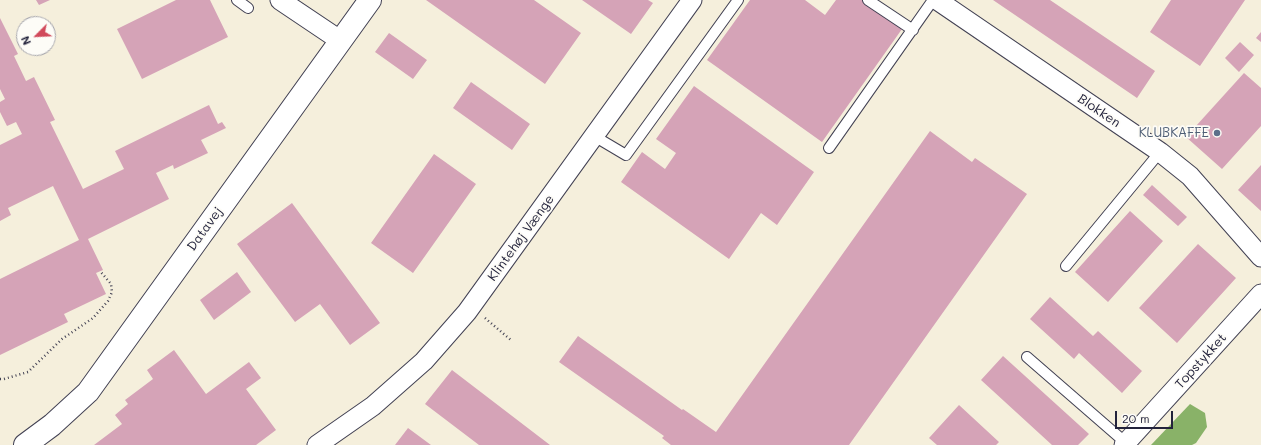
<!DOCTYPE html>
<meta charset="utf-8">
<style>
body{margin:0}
#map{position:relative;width:1261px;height:445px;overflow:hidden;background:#f5efdc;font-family:Mali,sans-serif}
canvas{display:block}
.north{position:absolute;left:16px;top:16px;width:40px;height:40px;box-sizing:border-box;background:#fdfcf7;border:1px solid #a5a5ac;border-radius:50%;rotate:246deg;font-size:11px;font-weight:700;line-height:16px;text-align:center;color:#22223b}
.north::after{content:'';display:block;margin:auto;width:14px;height:18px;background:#d1495b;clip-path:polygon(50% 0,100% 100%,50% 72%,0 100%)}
.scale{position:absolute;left:1115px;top:411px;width:58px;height:18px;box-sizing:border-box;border:2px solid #22223b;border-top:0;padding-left:5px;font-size:12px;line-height:14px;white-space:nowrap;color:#22223b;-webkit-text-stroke:3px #fdfcf7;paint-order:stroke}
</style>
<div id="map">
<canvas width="1261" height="445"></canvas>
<div class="north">N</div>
<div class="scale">20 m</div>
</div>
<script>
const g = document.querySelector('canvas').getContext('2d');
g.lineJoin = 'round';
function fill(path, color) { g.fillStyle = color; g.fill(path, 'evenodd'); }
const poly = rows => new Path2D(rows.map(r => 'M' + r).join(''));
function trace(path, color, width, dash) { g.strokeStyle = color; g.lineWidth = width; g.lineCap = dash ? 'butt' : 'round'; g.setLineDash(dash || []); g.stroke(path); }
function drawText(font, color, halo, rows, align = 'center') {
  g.font = font + ' Mali,sans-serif'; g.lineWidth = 3.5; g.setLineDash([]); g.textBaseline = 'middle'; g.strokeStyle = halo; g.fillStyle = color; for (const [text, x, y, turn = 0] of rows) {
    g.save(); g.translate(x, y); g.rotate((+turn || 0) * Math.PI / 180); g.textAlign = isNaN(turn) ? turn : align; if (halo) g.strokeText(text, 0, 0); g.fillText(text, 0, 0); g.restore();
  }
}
const forest = poly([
 [1190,404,1205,413,1207,427,1196,443,1192,445,1151,445]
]);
const building = poly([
 [36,0,50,0,39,5],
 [176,0,210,0,228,37,142,79,117,29],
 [426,0,534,0,581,33,545,84],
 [582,0,648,0,653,3,631,34],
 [750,0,805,0,825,15,836,0,862,0,902,29,822,142,707,60],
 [993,0,1050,0,1155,71,1137,98],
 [1171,0,1245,0,1200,66,1150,32],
 [0,18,18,54,14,56,26,81,34,77,55,120,50,122,83,189,124,169,115,151,209,105,218,124,222,122,226,128,201,140,208,153,174,169,173,165,156,173,169,199,88,239,103,270,96,273,106,294,64,314,68,322,0,355,0,279,79,240,53,186,8,208,11,215,0,221,0,145,22,134,16,122,7,126,0,112,0,102,5,99,0,89],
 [1261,32,1261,42,1256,38],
 [389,33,427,60,413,79,375,52],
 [1240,42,1254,55,1239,72,1225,58],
 [1244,73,1261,88,1261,126,1222,169,1186,137],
 [471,82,530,124,512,150,453,108],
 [694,86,814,172,777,225,761,213,729,259,621,182,642,152,665,169,676,153,656,139],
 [930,131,972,162,975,158,1027,194,849,445,671,445,662,438,664,436,559,362,578,336,682,410,683,409,716,432],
 [434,154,476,184,413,273,371,243],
 [1261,165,1261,211,1238,190],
 [1152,185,1187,217,1178,226,1143,195],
 [292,203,380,323,350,345,320,304,295,322,237,244],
 [1130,211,1163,241,1108,302,1075,272],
 [1198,244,1236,278,1177,343,1139,308],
 [237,272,251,292,214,320,200,300],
 [1050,297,1093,336,1098,331,1142,371,1122,393,1079,353,1074,359,1030,319],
 [174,350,206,394,249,362,261,378,246,389,276,430,256,445,94,445,122,424,115,415,128,404,125,400,153,379,147,370],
 [1003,356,1089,434,1078,445,1052,445,981,380],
 [452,370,550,445,479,445,425,404],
 [959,405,999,442,996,445,937,445,929,438],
 [408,428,431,445,395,445]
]);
const path = poly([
 [485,318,512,341],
 [0,379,4,379,28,372,62,339,93,318,108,301,112,292,111,284,100,271]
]);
const lane = poly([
 [237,0,248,8],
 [868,0,913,30],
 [594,136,626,155,738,0],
 [829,148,933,0],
 [1066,266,1160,152],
 [1027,357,1126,443]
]);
const street = poly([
 [280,0,341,41],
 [937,0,1160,152,1190,176,1261,257],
 [317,445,373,406,424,361,467,312,692,0],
 [1124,445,1261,294]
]);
const secondary = poly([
 [25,445,52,425,88,392,370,0]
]);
const markers = [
 [1217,133,4,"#5c6f8a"]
];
const streetNames = [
 ["Blokken",1099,111,34],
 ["Datavej",205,229,-54],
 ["Klintehøj Vænge",521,238,-54],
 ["Topstykket",1201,361,-48]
];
const serviceNames = [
 ["KLUBKAFFE",1209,133]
];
fill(forest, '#89b268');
fill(building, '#d5a3b7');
trace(lane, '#424153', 12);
trace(street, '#424153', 21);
trace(secondary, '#424153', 24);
trace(path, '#424153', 2.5, [1, 3]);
trace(lane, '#fff', 10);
trace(street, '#fff', 19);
trace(secondary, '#fff', 22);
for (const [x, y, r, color] of markers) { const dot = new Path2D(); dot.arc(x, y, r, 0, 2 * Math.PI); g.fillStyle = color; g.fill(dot); trace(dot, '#fdfcf7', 1.5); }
drawText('13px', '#22223b', '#fdfcf7', streetNames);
drawText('13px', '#4e5e75', '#fdfcf7', serviceNames, 'right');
</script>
